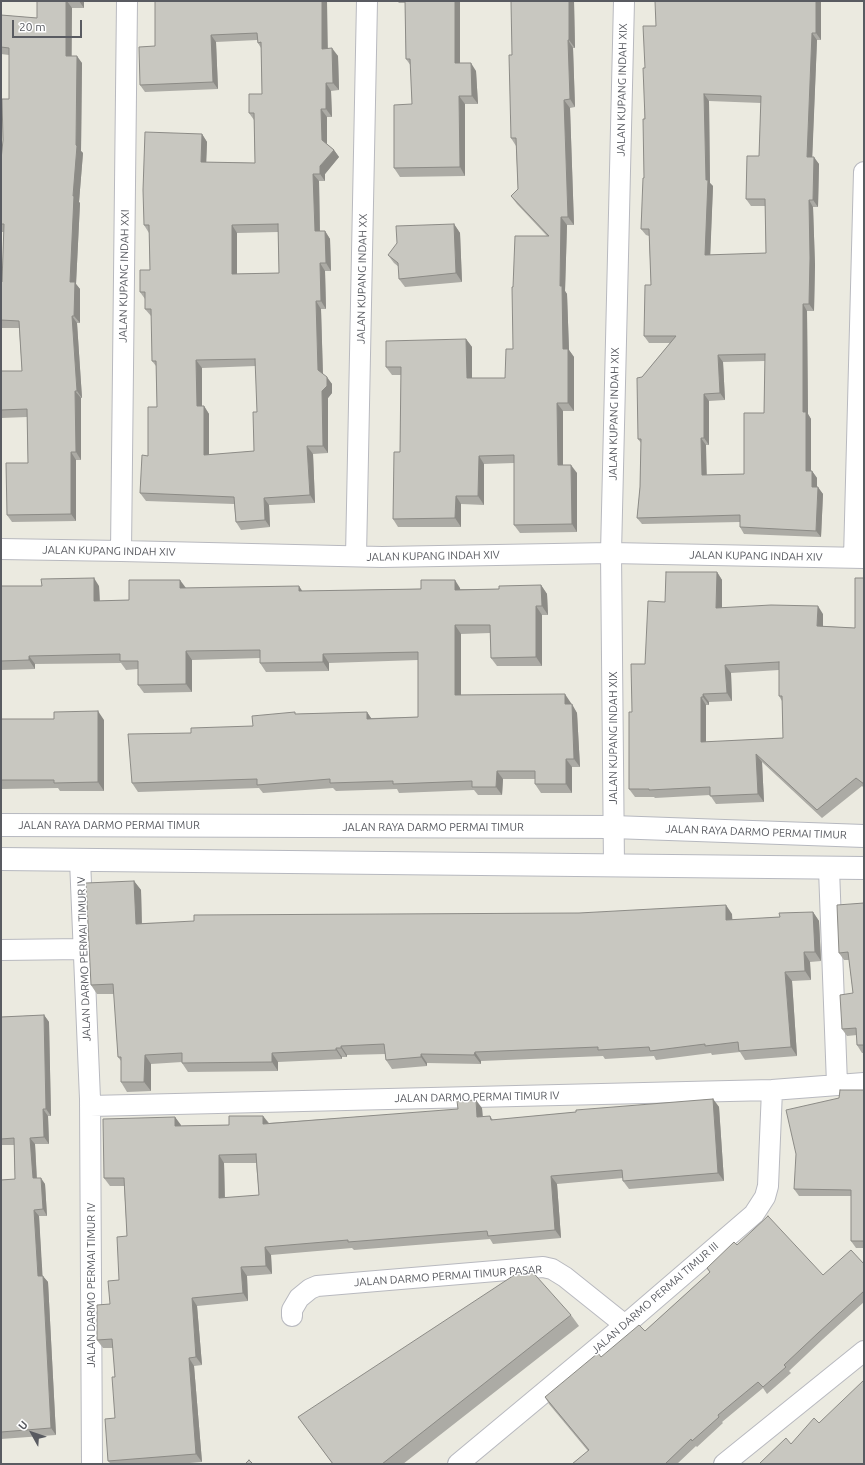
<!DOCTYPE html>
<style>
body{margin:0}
#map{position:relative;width:865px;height:1465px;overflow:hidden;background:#ebeae0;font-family:Ubuntu,sans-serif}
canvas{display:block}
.frame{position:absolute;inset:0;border:2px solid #595b61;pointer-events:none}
.north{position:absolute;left:12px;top:1413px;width:40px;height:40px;-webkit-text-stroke:3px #fff;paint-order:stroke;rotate:310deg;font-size:11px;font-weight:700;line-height:16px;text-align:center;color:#595b61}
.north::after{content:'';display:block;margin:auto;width:14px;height:18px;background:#595b61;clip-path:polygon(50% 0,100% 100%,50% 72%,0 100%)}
.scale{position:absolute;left:12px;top:20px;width:70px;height:18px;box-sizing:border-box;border:2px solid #595b61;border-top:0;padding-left:5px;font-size:12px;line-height:14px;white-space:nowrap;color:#595b61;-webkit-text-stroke:3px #fff;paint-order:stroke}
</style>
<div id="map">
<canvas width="865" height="1465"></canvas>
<div class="frame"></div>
<div class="north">U</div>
<div class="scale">20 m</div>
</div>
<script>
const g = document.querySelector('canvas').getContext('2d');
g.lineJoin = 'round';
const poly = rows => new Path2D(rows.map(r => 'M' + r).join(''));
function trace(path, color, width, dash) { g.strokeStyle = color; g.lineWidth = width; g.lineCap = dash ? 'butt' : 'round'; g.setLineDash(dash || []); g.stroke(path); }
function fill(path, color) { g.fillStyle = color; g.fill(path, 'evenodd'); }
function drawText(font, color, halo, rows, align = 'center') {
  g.font = font + ' Ubuntu,sans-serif'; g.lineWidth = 3; g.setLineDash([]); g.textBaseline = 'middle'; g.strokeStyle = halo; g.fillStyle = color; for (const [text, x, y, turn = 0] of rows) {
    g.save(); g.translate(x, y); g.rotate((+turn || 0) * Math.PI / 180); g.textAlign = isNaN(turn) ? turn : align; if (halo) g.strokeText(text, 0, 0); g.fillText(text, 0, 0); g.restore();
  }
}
const street = poly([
 [1,549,121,551,382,557,611,553,864,558],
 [121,551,127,1],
 [356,556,367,1],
 [854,558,864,172],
 [80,860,90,1099,92,1464],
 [614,866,611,553,624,1],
 [829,869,837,1084],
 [1,950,83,949],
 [90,1106,772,1090,864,1083],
 [292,1316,292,1310,299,1298,310,1289,317,1286,543,1267,552,1269,565,1277,625,1325],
 [458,1464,625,1325,754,1214,765,1197,768,1186,772,1090],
 [724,1464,864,1351]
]);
const secondary = poly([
 [1,825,613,827,864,836],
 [1,859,864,868]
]);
const wall = poly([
 [37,1,84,1,84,8,72,8,72,56,82,63,81,151,83,153,79,202,80,203,76,284,80,289,80,323,77,323,82,398,81,398,81,460,76,460,76,521,12,522,7,515,28,463,27,417,1,418,1,371,22,371,19,328,1,328,1,282,2,282,4,232,1,232,1,160,9,99,9,55,1,54,1,15,37,18],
 [155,1,328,48,338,56,339,90,331,91,332,117,327,117,327,144,334,150,339,157,325,174,325,181,319,181,320,231,325,231,330,239,331,271,325,271,326,309,321,309,323,374,332,384,332,393,328,398,328,453,313,454,315,503,269,505,270,527,241,530,236,522,234,504,146,501,140,493,148,456,157,407,156,366,152,361,152,316,151,316,145,309,145,299,140,292,150,270,149,233,144,225,202,134,207,142,206,162,255,163,254,120,249,113,262,94,261,48,258,43,257,40,216,42,218,89,145,92,140,85,155,46],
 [278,232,279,273,237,274,237,233],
 [256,366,257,412,254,451,209,455,209,414,204,406,202,406,202,368],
 [397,1,468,1,468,2,460,2,460,63,476,71,478,104,465,104,465,176,400,177,394,168,412,104,411,66,406,59,405,3,399,3],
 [574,1,575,48,573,48,575,107,570,108,574,225,567,225,565,291,567,294,569,350,574,357,574,411,563,411,563,465,577,473,577,532,520,533,514,525,514,463,484,464,484,505,461,504,461,527,398,527,393,519,400,452,401,375,392,375,386,367,466,339,472,347,472,378,505,378,513,349,513,287,547,236,517,204,511,196,518,189,516,146,511,138,512,55],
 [821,1,821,40,817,40,812,157,819,164,818,207,813,207,815,265,814,311,807,311,808,414,811,419,811,471,812,471,817,478,817,487,823,494,821,537,744,534,740,527,740,522,642,524,637,518,640,487,641,443,638,439,642,377,670,343,649,343,644,336,651,285,649,236,646,235,641,229,644,178,645,68,656,26],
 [709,101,761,103,759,156,746,199,751,206,765,206,766,253,710,255,713,186,710,183],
 [765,361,764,413,744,474,706,475,706,445,709,445,709,401,725,400,723,362],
 [454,224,460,233,462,282,405,287,399,279,399,267,394,263,388,255],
 [717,572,722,580,722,608,823,614,823,626,855,628,864,578,864,788,862,786,822,818,762,762,764,802,716,804,710,795,655,798,654,797,635,797,629,789,632,712,645,664,665,602],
 [779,670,779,696,782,701,783,738,706,742,706,705,709,705,709,702,732,701,731,673],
 [541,585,547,594,548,615,542,615,542,666,497,666,491,658,490,633,461,634,461,695,571,703,571,704,577,713,580,767,572,767,572,793,541,793,535,784,535,779,503,779,502,795,478,795,474,790,399,793,397,789,336,791,333,788,263,793,259,788,138,792,132,783,191,733,253,726,297,714,367,712,371,718,418,717,418,660,329,663,329,671,266,672,260,663,260,658,192,660,192,692,144,693,138,685,138,669,126,670,121,663,35,664,35,669,1,670,1,586,99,586,100,601,129,600,186,588,303,591,460,588,460,589,499,589],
 [1,719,104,720,104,791,60,791,58,788,1,789],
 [134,881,141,890,142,923,732,914,732,920,780,917,813,912,819,921,821,961,810,962,811,980,792,981,797,1056,745,1060,740,1052,712,1055,711,1053,656,1060,654,1056,605,1059,603,1056,481,1061,481,1064,427,1063,427,1066,392,1069,386,1060,385,1054,347,1055,347,1057,342,1057,342,1059,278,1062,278,1071,188,1072,182,1063,182,1062,151,1064,151,1091,127,1092,121,1082,121,1061,118,1057,114,994,97,994,91,985],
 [864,903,864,1053,862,1053,857,1045,857,1035,847,1036,842,1029,853,993,849,960,844,960,839,953],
 [44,1015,49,1022,51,1116,48,1116,49,1144,35,1144,37,1178,45,1184,47,1216,39,1216,42,1276,48,1282,56,1435,1,1439,1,1180,15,1179,14,1145,1,1145,1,1017],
 [864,1090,864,1248,856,1248,851,1241,851,1196,799,1196,794,1189,839,1098],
 [713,1099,719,1107,724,1181,629,1189,623,1181,623,1178,557,1184,561,1238,493,1244,490,1239,354,1250,352,1248,271,1255,272,1274,247,1276,248,1301,197,1306,202,1365,194,1366,202,1462,178,1464,111,1464,108,1461,115,1418,115,1377,113,1348,103,1348,97,1340,110,1304,119,1280,127,1236,124,1186,110,1186,104,1178,175,1117,181,1126,229,1125,263,1116,269,1123,482,1108,483,1117,490,1116,493,1120],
 [224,1163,256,1163,259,1195,225,1198],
 [737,1245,823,1275,864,1264,864,1302,823,1339,789,1371,791,1373,767,1394,763,1388,722,1422,723,1423,697,1447,696,1446,677,1464,572,1464,588,1451,549,1404,545,1397,601,1357,645,1331,710,1272,707,1268],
 [571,1315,579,1326,403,1464,333,1464,298,1417]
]);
const shadedWall = poly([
 [66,1,67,1,72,8,71,63,66,56],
 [79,1,84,1,84,8],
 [322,1,327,1,328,56,322,49],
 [455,1,459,1,460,2,460,72,455,63],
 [569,1,574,1,575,48,569,40],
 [816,1,821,1,821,40,816,33],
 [812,33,817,40,812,164,807,157],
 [211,35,216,42,218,89,213,82],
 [568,40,573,48,575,107,570,99],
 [332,48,338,56,339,90,333,83],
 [77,56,82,63,81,151,83,153,79,202,80,203,76,284,80,289,80,323,74,316,70,282,73,196,76,145],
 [471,63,476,71,478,104,472,96],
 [326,83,331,91,332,117,326,109],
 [704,94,709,101,710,183,713,186,710,262,705,255,706,180],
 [459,96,465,104,465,176,460,167],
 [564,100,570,108,574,225,568,217],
 [321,109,327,117,327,147,322,140],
 [202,134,207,142,206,169,201,162],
 [334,150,339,157,325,174,325,181,320,174,320,166],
 [814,157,819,164,818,207,813,200],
 [313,174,319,181,320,239,315,231],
 [809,200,813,207,815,265,814,311,809,304],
 [561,217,567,225,565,291,567,294,569,350,574,357,574,411,568,403,563,349,560,286],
 [454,224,460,233,462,282,456,273],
 [232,225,237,233,237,282,232,274],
 [325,231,330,239,331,271,326,263],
 [320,263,325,271,326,309,321,301],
 [316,301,321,309,323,378,318,370],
 [803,304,807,311,808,414,811,419,811,478,806,471,803,412],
 [72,316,77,323,82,398,77,391],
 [466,339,472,347,472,387,467,378],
 [718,355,723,362,725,400,720,393],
 [196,360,202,368,202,414,197,406],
 [327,377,332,384,332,393,328,398,328,453,323,446,322,391],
 [75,391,81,398,81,460,76,452],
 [704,394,709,401,709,445,704,438],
 [557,403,563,411,563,474,558,465],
 [204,406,209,414,209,463,204,455],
 [701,438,706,445,707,482,702,475],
 [307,446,313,454,315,503,310,495],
 [71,452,76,460,76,521,71,514],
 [479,456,484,464,484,505,478,496],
 [571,465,577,473,577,532,572,524],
 [812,471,817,478,817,493,812,487],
 [818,487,823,494,821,537,816,531],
 [456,496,461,504,461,527,455,518],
 [264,498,269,505,270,527,265,520],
 [717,572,722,580,722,616,716,608],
 [94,578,99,586,100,609,94,601],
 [180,580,186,588,180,588],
 [455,580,460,588,461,598,455,590],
 [541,585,547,594,548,615,542,606],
 [299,586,305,595,299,591],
 [536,606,542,615,542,666,536,657],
 [818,606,823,614,823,634,817,626],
 [455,625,461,634,461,703,455,695],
 [186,651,192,660,192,692,186,684],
 [323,654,329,663,329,671,323,662],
 [29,656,35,664,35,669,29,660],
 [725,665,731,673,732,701,727,693],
 [565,694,571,703,571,713,565,704],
 [703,694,709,702,709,705,703,697],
 [701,697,706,705,706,750,701,742],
 [572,704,577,713,580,767,574,759],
 [98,711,104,720,104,791,98,782],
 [367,712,373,721,367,719],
 [756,754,762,762,764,802,758,794],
 [566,759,572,767,572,793,566,784],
 [497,771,503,779,502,795,496,787],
 [134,881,141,890,142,933,136,924],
 [726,905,732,914,733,929,726,920],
 [813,912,819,921,821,961,815,952],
 [804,952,810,962,811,980,805,971],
 [785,972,792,981,797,1056,791,1047],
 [44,1015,49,1022,51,1116,46,1109],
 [341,1046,347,1055,347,1057,341,1048],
 [336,1048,342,1057,342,1059,336,1050],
 [475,1052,481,1061,481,1064,474,1055],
 [272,1053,278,1062,278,1071,272,1062],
 [421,1054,427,1063,427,1066,421,1057],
 [145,1055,151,1064,151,1091,144,1082],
 [713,1099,719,1107,724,1181,718,1173],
 [476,1100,482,1108,483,1125,477,1117],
 [43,1109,48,1116,49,1144,44,1137],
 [263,1116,269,1124,263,1124],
 [175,1117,181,1125,181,1135,175,1126],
 [30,1138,35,1144,37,1185,33,1178],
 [219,1155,224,1163,225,1206,219,1198],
 [551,1176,557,1184,561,1238,555,1230],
 [41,1178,45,1184,47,1216,43,1209],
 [34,1210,39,1216,43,1283,38,1276],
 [265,1247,271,1255,272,1274,266,1266],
 [241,1267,247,1276,248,1301,243,1293],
 [43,1276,48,1282,56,1435,51,1428],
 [192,1298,197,1306,202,1365,196,1357],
 [189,1358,194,1366,202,1462,196,1454]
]);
const building = poly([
 [37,1,66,1,66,56,77,56,76,145,77,146,73,196,74,196,70,282,75,282,74,316,72,316,77,391,75,391,76,452,71,452,71,514,7,515,6,463,28,463,27,409,1,410,1,371,22,371,19,321,1,320,1,282,2,282,4,224,1,224,1,160,3,140,2,99,9,99,9,48,1,47,1,15,37,18,37,1],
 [155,1,322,1,322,49,332,48,333,83,326,83,326,109,321,109,322,140,334,150,320,166,320,174,313,174,315,231,325,231,326,263,320,263,321,301,316,301,318,370,327,377,327,386,322,391,323,446,307,446,310,495,264,498,265,520,236,522,234,497,140,493,142,455,148,456,148,407,157,407,156,361,152,361,151,309,145,309,145,292,140,292,140,270,150,270,149,225,144,225,143,190,145,132,202,134,201,162,255,163,254,113,249,113,249,94,262,94,261,42,258,43,257,33,211,35,213,82,140,85,139,47,155,46,155,1],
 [278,224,279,273,232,274,232,225,278,224],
 [255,359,257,412,253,412,254,451,204,455,204,406,197,406,196,360,255,359],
 [405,1,455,1,455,63,471,63,472,96,459,96,460,167,394,168,394,105,412,104,410,59,406,59,405,1],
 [511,1,569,1,569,40,568,40,570,99,564,100,568,217,561,217,560,286,562,286,563,349,568,349,568,403,557,403,558,465,571,465,572,524,514,525,514,455,479,456,478,496,456,496,455,518,393,519,394,452,400,452,401,367,386,367,386,341,466,339,467,378,505,378,506,349,513,349,512,287,513,287,515,236,549,236,511,196,518,189,516,138,511,138,509,55,512,55,511,1],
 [655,1,816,1,816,33,812,33,807,157,814,157,813,200,809,200,810,258,809,304,803,304,803,412,806,412,806,471,812,471,812,487,818,487,816,531,740,527,740,515,637,518,640,487,641,439,638,439,637,378,642,377,676,336,644,336,645,285,651,285,649,229,641,229,643,178,644,178,643,119,645,119,643,68,645,68,643,26,656,26,655,1],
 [704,94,761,96,759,156,747,156,746,199,765,199,766,253,705,255,708,180,706,180,704,94],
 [765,354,764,413,744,413,744,474,702,475,701,438,704,438,704,394,720,393,718,355,765,354],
 [454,224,456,273,399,279,398,263,388,255,397,243,396,226,454,224],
 [666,572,717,572,716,608,771,605,818,606,817,626,855,628,855,578,864,578,864,784,856,778,817,810,756,754,758,794,710,796,710,787,649,790,649,789,629,789,629,712,632,712,631,664,645,664,648,601,665,602,666,572],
 [779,662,779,696,782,696,783,738,701,742,701,697,703,697,703,694,727,693,725,665,779,662],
 [94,578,94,601,129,600,129,580,180,580,180,588,299,586,299,591,421,589,421,580,455,580,455,590,499,589,499,586,541,585,542,606,536,606,536,657,491,658,490,625,455,625,455,695,565,694,565,704,572,704,574,759,566,759,566,784,535,784,535,771,497,771,496,787,472,787,472,781,393,784,393,781,330,783,330,779,257,785,257,779,132,783,128,734,191,733,191,728,253,726,252,716,295,712,295,714,367,712,367,719,418,717,418,652,323,654,323,662,260,663,260,650,186,651,186,684,138,685,138,661,120,661,120,654,29,656,29,660,1,661,1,586,42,586,41,579,94,578],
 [98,711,98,782,54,783,54,780,1,780,1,719,54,719,54,712,98,711],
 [134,881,136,924,194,921,194,915,579,913,726,905,726,920,780,917,779,913,813,912,815,952,804,952,805,971,785,972,791,1047,739,1051,738,1042,705,1046,705,1044,650,1051,649,1047,598,1050,598,1047,475,1052,474,1055,421,1054,421,1057,386,1060,384,1044,341,1046,341,1048,336,1048,336,1050,272,1053,272,1062,182,1063,182,1053,145,1055,144,1082,121,1082,121,1057,118,1057,113,984,91,985,86,883,134,881],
 [864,903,864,1045,857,1045,856,1028,842,1029,840,995,853,993,848,952,839,953,837,905,864,903],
 [44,1015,46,1109,43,1109,44,1137,30,1138,33,1178,41,1178,43,1209,34,1210,38,1276,43,1276,51,1428,1,1432,1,1180,15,1179,14,1138,1,1139,1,1017,44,1015],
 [840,1090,864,1090,864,1241,851,1241,851,1190,794,1189,796,1154,786,1110,839,1098,840,1090],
 [713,1099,718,1173,623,1181,622,1170,551,1176,555,1230,488,1236,487,1231,348,1242,348,1240,265,1247,266,1266,241,1267,243,1293,192,1298,196,1357,189,1358,196,1454,108,1461,105,1419,115,1418,112,1377,115,1377,112,1339,97,1340,97,1305,110,1304,108,1281,119,1280,117,1237,127,1236,124,1178,104,1178,103,1119,175,1117,175,1126,229,1125,229,1116,263,1116,263,1124,458,1109,457,1101,476,1100,477,1117,490,1116,491,1120,576,1112,576,1110,713,1099],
 [256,1154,259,1195,219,1198,219,1155,256,1154],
 [768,1216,823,1275,851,1250,864,1264,864,1291,818,1333,784,1365,786,1367,763,1387,758,1382,718,1415,719,1417,692,1441,691,1439,665,1464,572,1464,589,1450,545,1397,598,1353,601,1357,639,1325,645,1331,710,1272,707,1268,734,1242,737,1245,768,1216],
 [525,1268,529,1268,571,1315,382,1464,333,1464,298,1417,525,1268],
 [864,1380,864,1464,759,1464,786,1438,791,1444,814,1418,819,1423,864,1380],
 [249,1460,253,1464,245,1464,249,1460]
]);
const streetNames = [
 ["JALAN KUPANG INDAH XIX",622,90,-89],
 ["JALAN KUPANG INDAH XXI",124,276,-89],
 ["JALAN KUPANG INDAH XX",362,279,-89],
 ["JALAN KUPANG INDAH XIX",614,414,-89],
 ["JALAN KUPANG INDAH XIV",109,551,1],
 ["JALAN KUPANG INDAH XIV",433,556,-1],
 ["JALAN KUPANG INDAH XIV",756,556,1],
 ["JALAN KUPANG INDAH XIX",613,738,-90],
 ["JALAN RAYA DARMO PERMAI TIMUR",109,825],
 ["JALAN RAYA DARMO PERMAI TIMUR",433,827],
 ["JALAN RAYA DARMO PERMAI TIMUR",756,832,2],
 ["JALAN DARMO PERMAI TIMUR IV",84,959,-92],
 ["JALAN DARMO PERMAI TIMUR IV",477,1097,-1],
 ["JALAN DARMO PERMAI TIMUR PASAR",448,1276,-4],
 ["JALAN DARMO PERMAI TIMUR IV",91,1285,-90],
 ["JALAN DARMO PERMAI TIMUR III",655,1298,-41]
];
trace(street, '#b8b9bf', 22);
trace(secondary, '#b6b8bf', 24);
trace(street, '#fff', 20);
trace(secondary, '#fff', 22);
fill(wall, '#acaba5');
fill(shadedWall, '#8c8b86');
fill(building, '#c8c7c0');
trace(building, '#8c8b86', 1);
drawText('11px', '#595b61', '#fff', streetNames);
</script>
